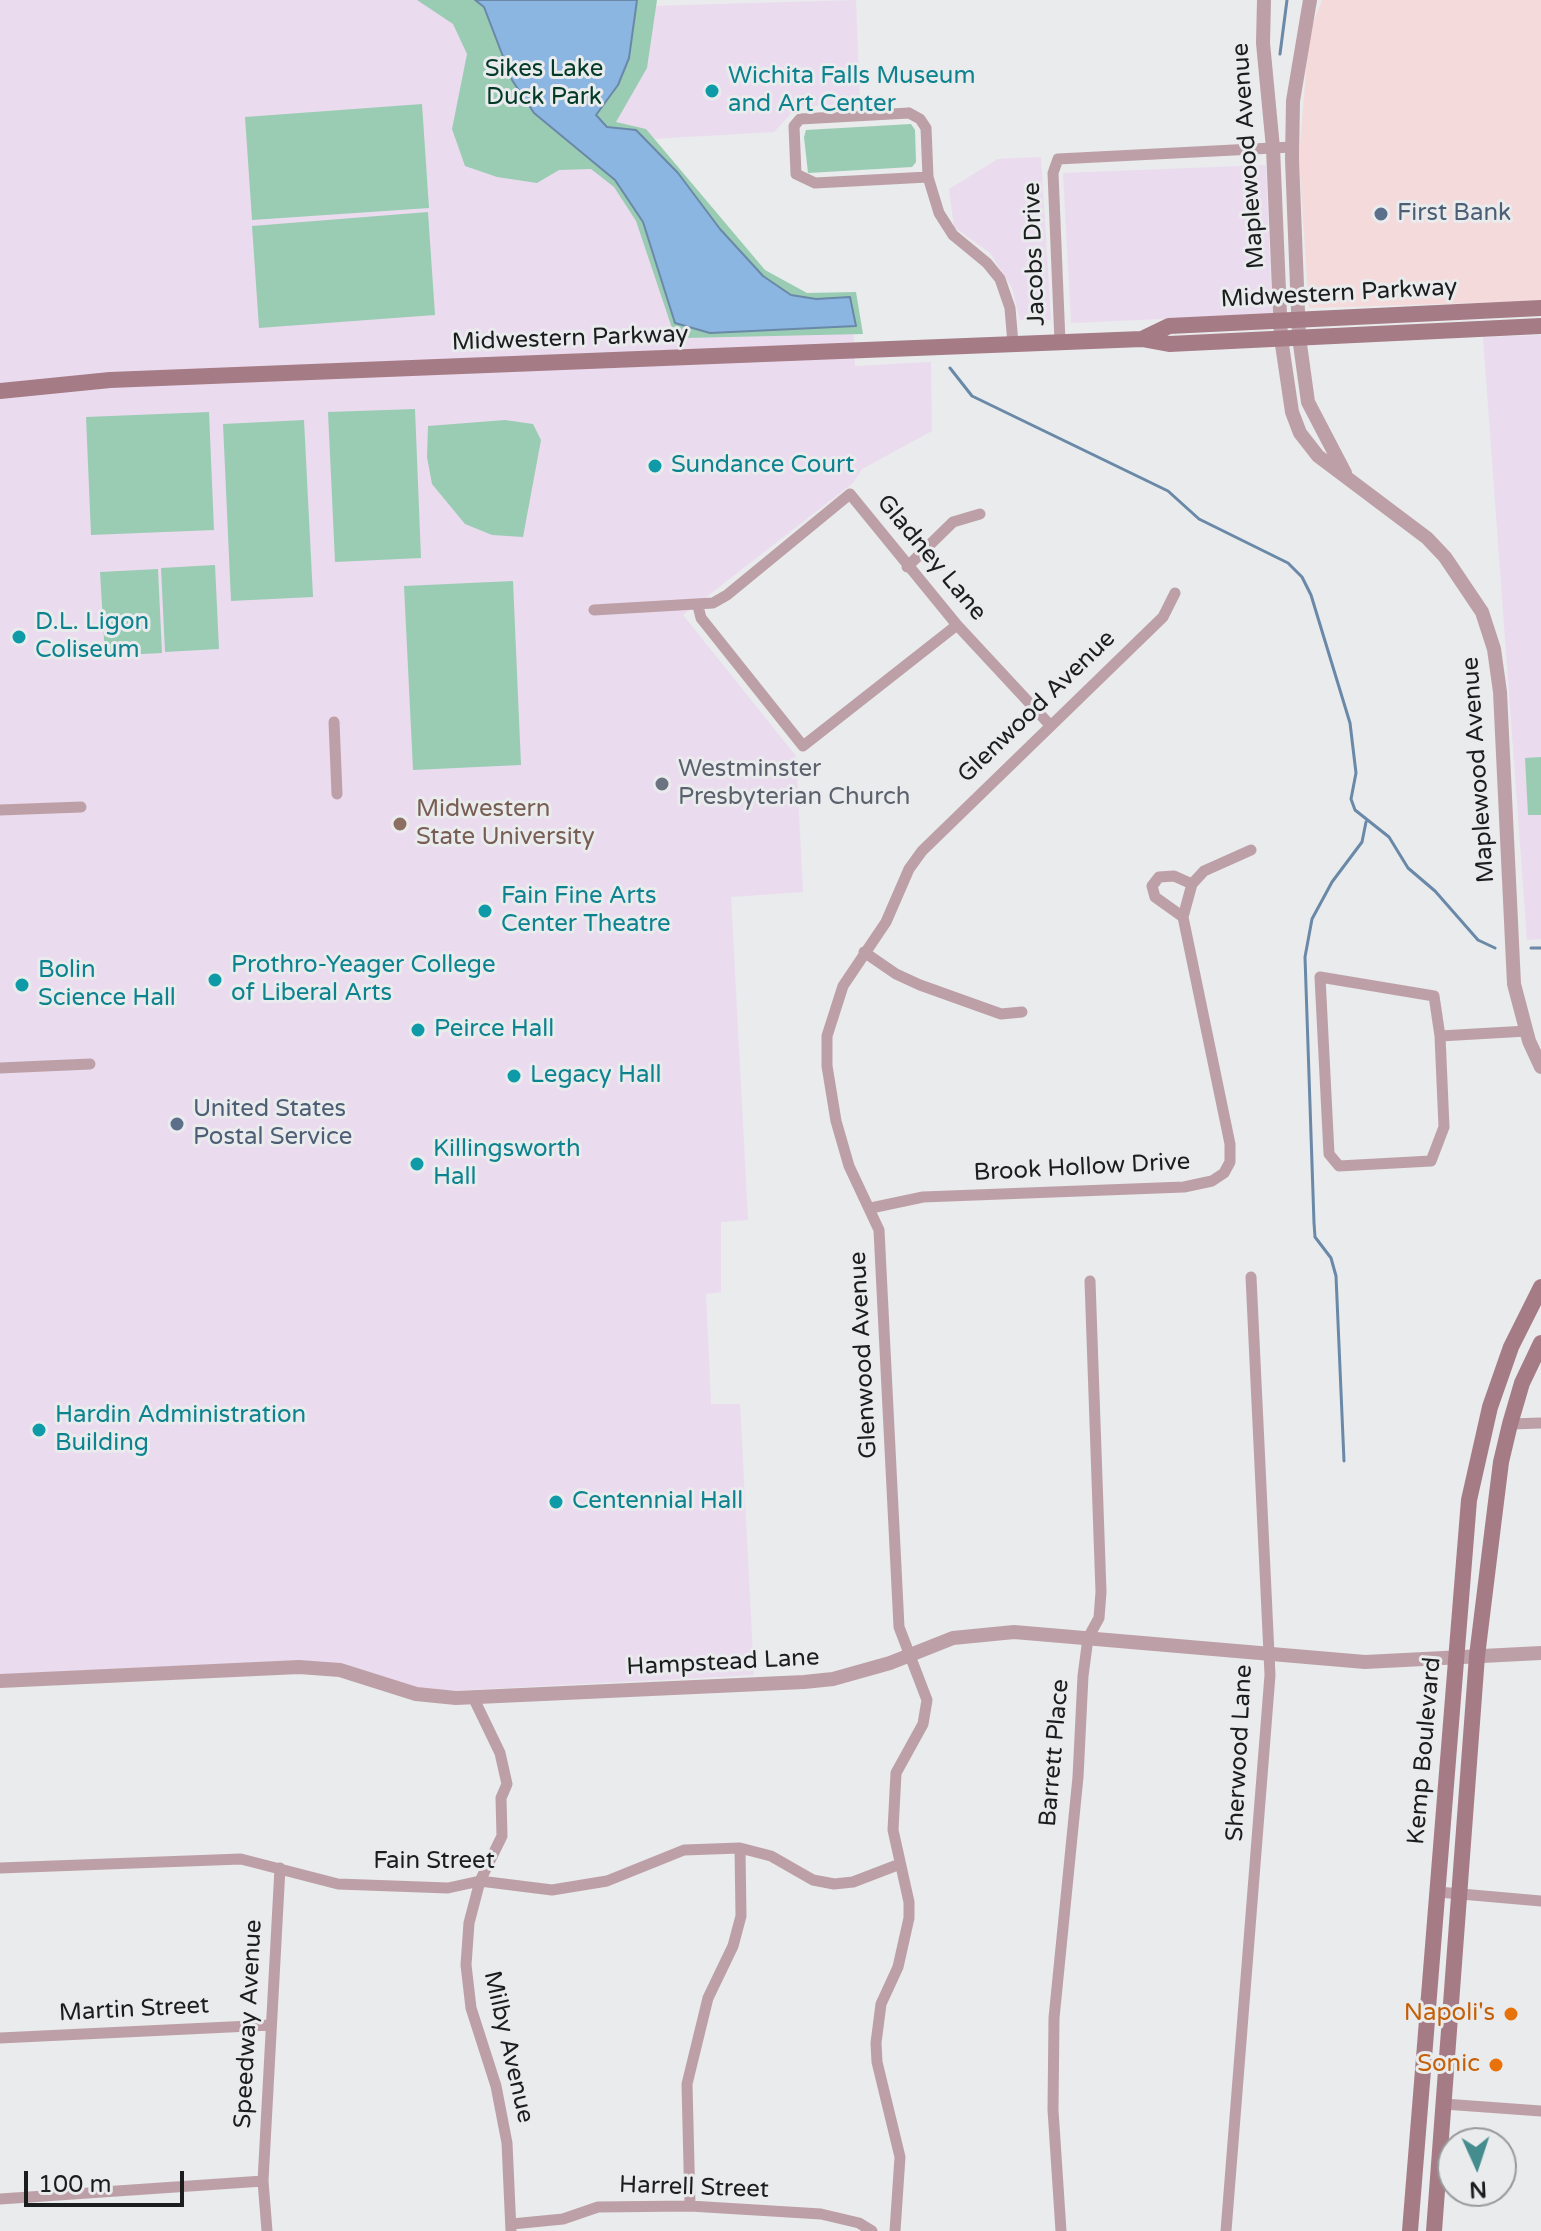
<!DOCTYPE html>
<style>
body{margin:0}
#map{position:relative;width:1541px;height:2231px;overflow:hidden;background:#e9ebed;font-family:"Varela Round",sans-serif}
canvas{display:block}
.north{position:absolute;left:1437px;top:2127px;width:80px;height:80px;box-sizing:border-box;background:#e9ebed;border:2px solid #97999a;border-radius:50%;rotate:177deg;font-size:22px;font-weight:700;line-height:32px;text-align:center;color:#1c1d1e}
.north::after{content:'';display:block;margin:auto;width:28px;height:36px;background:#448c8e;clip-path:polygon(50% 0,100% 100%,50% 72%,0 100%)}
.scale{position:absolute;left:24px;top:2171px;width:160px;height:36px;box-sizing:border-box;border:4px solid #1c1d1e;border-top:0;padding-left:10px;font-size:24px;line-height:28px;white-space:nowrap;color:#1c1d1e;-webkit-text-stroke:6px #e9ebed;paint-order:stroke}
</style>
<div id="map">
<canvas width="1541" height="2231"></canvas>
<div class="north">N</div>
<div class="scale">100 m</div>
</div>
<script>
const g = document.querySelector('canvas').getContext('2d');
g.lineJoin = 'round';
function fill(path, color) { g.fillStyle = color; g.fill(path, 'evenodd'); }
const poly = rows => new Path2D(rows.map(r => 'M' + r).join(''));
function trace(path, color, width, dash) { g.strokeStyle = color; g.lineWidth = width; g.lineCap = dash ? 'butt' : 'round'; g.setLineDash(dash || []); g.stroke(path); }
function drawText(font, color, halo, rows, align = 'center') {
  g.font = font + ' "Varela Round",sans-serif'; g.lineWidth = 6; g.setLineDash([]); g.textBaseline = 'middle'; g.strokeStyle = halo; g.fillStyle = color; for (const [text, x, y, turn = 0] of rows) {
    g.save(); g.translate(x, y); g.rotate((+turn || 0) * Math.PI / 180); g.textAlign = isNaN(turn) ? turn : align; if (halo) g.strokeText(text, 0, 0); g.fillText(text, 0, 0); g.restore();
  }
}
const commercial = poly([
 [1322,0,1541,0,1541,301,1309,308,1299,158,1309,34]
]);
const education = poly([
 [0,0,651,0,651,6,856,0,860,103,797,107,774,132,651,139,763,276,793,293,852,300,855,366,931,362,932,431,862,469,853,483,683,615,796,756,803,892,731,897,748,1220,721,1222,721,1292,706,1294,711,1404,740,1404,754,1675,429,1692,342,1663,0,1676],
 [1041,157,1051,320,1020,320,1012,288,990,253,954,227,949,189,998,159],
 [1266,165,1272,314,1071,323,1063,173],
 [1541,335,1541,939,1527,940,1483,337]
]);
const green = poly([
 [417,0,657,0,647,68,616,122,646,129,765,270,807,293,856,292,863,334,685,338,674,334,636,221,614,187,591,169,559,170,537,183,497,177,465,166,452,129,467,54,453,24],
 [422,104,429,208,252,220,245,117],
 [911,124,915,130,916,162,912,167,808,173,804,137,806,130],
 [428,212,435,315,259,328,252,226],
 [415,409,421,558,335,562,328,412],
 [209,412,214,530,91,535,86,417],
 [304,420,313,597,231,601,223,424],
 [505,420,533,424,541,440,523,537,492,535,465,524,432,484,427,457,428,426],
 [215,565,219,649,165,652,161,568],
 [158,569,162,653,105,656,100,572],
 [513,581,521,765,413,770,404,586],
 [1541,757,1541,815,1528,815,1525,758]
]);
const water = poly([
 [475,0,637,0,629,58,618,85,596,115,607,127,636,130,678,173,720,229,763,276,791,295,816,299,850,297,856,326,710,333,675,323,643,222,615,180,534,113,512,80,484,7,475,0]
]);
const stream = poly([
 [1280,54,1287,0],
 [950,368,972,396,1168,491,1199,519,1288,563,1302,577,1311,595,1350,723,1356,773,1351,799,1355,810,1389,837,1408,868,1435,891,1478,940,1495,948],
 [1531,948,1541,948],
 [1344,1461,1336,1276,1331,1258,1315,1237,1314,1223,1305,957,1312,919,1332,882,1362,842,1366,822]
]);
const minor = poly([
 [909,113,920,119,926,128,928,177,815,183,796,174,794,126,800,119,909,113],
 [928,177,939,213,953,235,987,263,1000,279,1010,308,1013,344],
 [1060,342,1053,173,1058,159,1292,147],
 [907,567,953,522,980,514],
 [698,606,701,618,803,746,957,625],
 [594,610,713,603,727,595,850,494,957,625,1049,724],
 [334,722,337,794],
 [0,810,81,807],
 [1183,917,1155,897,1152,886,1159,877,1174,876,1192,884],
 [864,952,896,974,920,985,1001,1014,1022,1012],
 [1440,1036,1434,996,1320,977,1329,1154,1339,1166,1431,1161,1444,1127,1440,1036,1527,1031],
 [0,1068,90,1064],
 [871,1208,923,1197,1184,1187,1212,1181,1224,1173,1230,1162,1230,1144,1183,917,1192,884,1204,871,1251,850],
 [1510,1424,1541,1423],
 [473,1697,500,1753,507,1784,501,1798,502,1836,480,1881,469,1923,466,1965,471,2008,496,2086,507,2143,511,2231],
 [0,1868,241,1859,338,1884,448,1888,480,1881,552,1890,607,1881,684,1850,740,1848,771,1856,813,1880,834,1884,853,1882,900,1864],
 [1438,1892,1541,1901],
 [0,2038,271,2025],
 [1444,2104,1541,2111],
 [0,2199,263,2181],
 [690,2206,687,2084,708,1998,733,1946,741,1916,740,1848],
 [512,2224,563,2219,598,2207,690,2206,821,2214,859,2223,872,2231],
 [267,2231,263,2181,280,1868],
 [895,2231,900,2157,877,2062,876,2043,881,2004,898,1967,909,1918,909,1902,893,1830,896,1773,923,1724,927,1700,899,1627,879,1230,849,1166,836,1121,827,1066,827,1036,843,986,886,922,909,869,922,851,1163,617,1175,593],
 [1061,2231,1053,2110,1054,2018,1078,1777,1083,1676,1088,1638,1099,1618,1101,1592,1090,1281],
 [1226,2231,1270,1675,1251,1277]
]);
const tertiary = poly([
 [1264,0,1263,43,1273,148,1281,338,1292,412,1300,433,1318,456,1427,538,1445,557,1482,612,1494,649,1500,692,1514,984,1529,1041,1541,1067],
 [1310,0,1293,101,1292,159,1299,337,1308,402,1345,473],
 [0,1681,299,1667,340,1670,416,1694,456,1698,804,1682,833,1679,890,1663,953,1638,1014,1632,1365,1662,1541,1653]
]);
const secondary = poly([
 [1142,339,1169,326,1541,308],
 [0,391,110,380,1142,339,1169,344,1541,326],
 [1410,2231,1469,1500,1490,1407,1511,1347,1541,1287],
 [1434,2231,1477,1656,1494,1518,1501,1462,1510,1424,1522,1383,1541,1343]
]);
const markers = [
 [712,91,8,"#0f9aa8"],
 [1381,214,8,"#5c6f8a"],
 [655,466,8,"#0f9aa8"],
 [19,637,8,"#0f9aa8"],
 [662,784,8,"#6b7280"],
 [400,824,8,"#8d6e63"],
 [485,911,8,"#0f9aa8"],
 [215,980,8,"#0f9aa8"],
 [22,985,8,"#0f9aa8"],
 [418,1030,8,"#0f9aa8"],
 [514,1076,8,"#0f9aa8"],
 [177,1124,8,"#5c6f8a"],
 [417,1164,8,"#0f9aa8"],
 [39,1430,8,"#0f9aa8"],
 [556,1502,8,"#0f9aa8"],
 [1511,2014,8,"#e8710a"],
 [1496,2065,8,"#e8710a"]
];
const parkNames = [
 ["Sikes Lake",544,70],
 ["Duck Park",544,98]
];
const cultureNames = [
 ["Wichita Falls Museum",728,77],
 ["and Art Center",728,105],
 ["Sundance Court",671,466],
 ["D.L. Ligon",35,623],
 ["Coliseum",35,651],
 ["Fain Fine Arts",501,897],
 ["Center Theatre",501,925],
 ["Prothro-Yeager College",231,966],
 ["of Liberal Arts",231,994],
 ["Bolin",38,971],
 ["Science Hall",38,999],
 ["Peirce Hall",434,1030],
 ["Legacy Hall",530,1076],
 ["Killingsworth",433,1150],
 ["Hall",433,1178],
 ["Hardin Administration",55,1416],
 ["Building",55,1444],
 ["Centennial Hall",572,1502]
];
const streetNames = [
 ["Maplewood Avenue",1249,156,-94],
 ["Jacobs Drive",1035,254,-92],
 ["Midwestern Parkway",1339,294,-3],
 ["Midwestern Parkway",570,339,-2],
 ["Gladney Lane",931,558,50],
 ["Glenwood Avenue",1037,707,-44],
 ["Maplewood Avenue",1479,770,-94],
 ["Brook Hollow Drive",1082,1168,-3],
 ["Glenwood Avenue",864,1355,-93],
 ["Hampstead Lane",723,1663,-3],
 ["Kemp Boulevard",1425,1751,-85],
 ["Barrett Place",1055,1753,-85],
 ["Sherwood Lane",1240,1753,-87],
 ["Fain Street",434,1862],
 ["Martin Street",134,2010,-3],
 ["Speedway Avenue",249,2024,-87],
 ["Milby Avenue",508,2047,77],
 ["Harrell Street",694,2188,2]
];
const serviceNames = [
 ["First Bank",1397,214],
 ["United States",193,1110],
 ["Postal Service",193,1138]
];
const worshipNames = [
 ["Westminster",678,770],
 ["Presbyterian Church",678,798]
];
const educationNames = [
 ["Midwestern",416,810],
 ["State University",416,838]
];
const foodNames = [
 ["Napoli's",1495,2014],
 ["Sonic",1480,2065]
];
fill(commercial, '#f4dadb');
fill(education, '#ebdbee');
fill(green, '#9accb4');
fill(water, '#8bb6e2');
trace(water, '#6a88a7', 2);
trace(stream, '#6a88a7', 3);
trace(minor, '#bda0a7', 11);
trace(tertiary, '#bda0a7', 14);
trace(secondary, '#a57b86', 16);
for (const [x, y, r, color] of markers) { const dot = new Path2D(); dot.arc(x, y, r, 0, 2 * Math.PI); g.fillStyle = color; g.fill(dot); trace(dot, '#e9ebed', 3); }
drawText('24px', '#023a27', '#e9ebed', parkNames);
drawText('24px', '#0d838f', '#e9ebed', cultureNames, 'left');
drawText('24px', '#1c1d1e', '#e9ebed', streetNames);
drawText('24px', '#4e5e75', '#e9ebed', serviceNames, 'left');
drawText('24px', '#5b616d', '#e9ebed', worshipNames, 'left');
drawText('24px', '#785e54', '#e9ebed', educationNames, 'left');
drawText('24px', '#c56008', '#e9ebed', foodNames, 'right');
</script>
